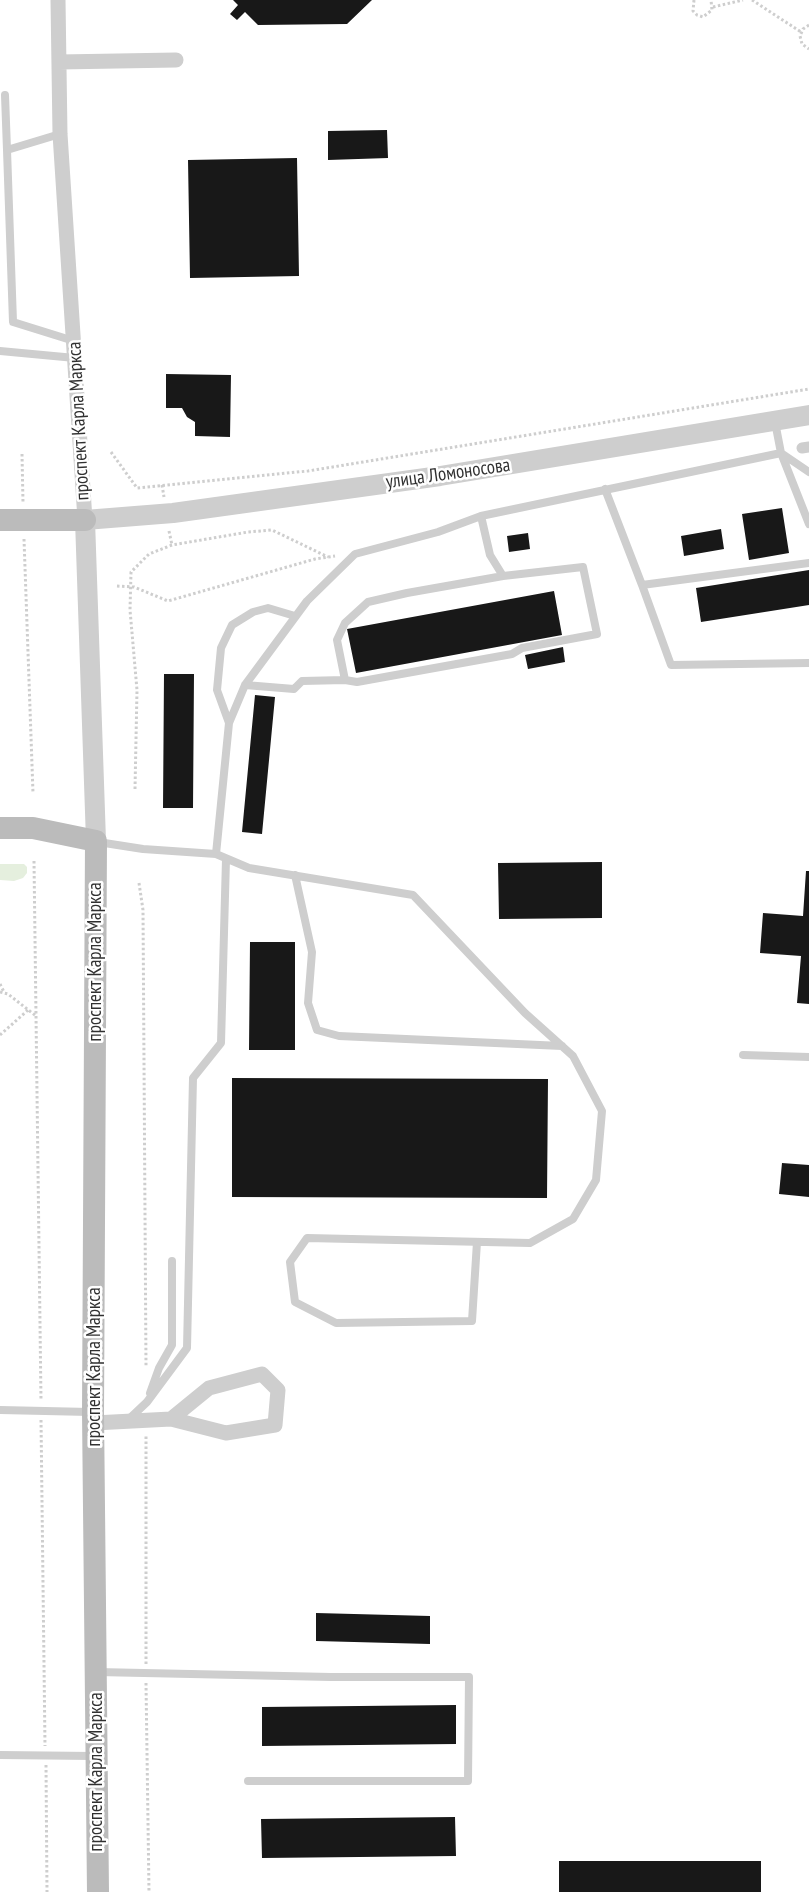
<!DOCTYPE html>
<meta charset="utf-8">
<style>
body{margin:0}
canvas{display:block;background:#fff}
</style>
<canvas width="809" height="1892"></canvas>
<script>
const g = document.querySelector('canvas').getContext('2d');
g.lineJoin = 'round';
function fill(path, color) { g.fillStyle = color; g.fill(path, 'evenodd'); }
const poly = rows => new Path2D(rows.map(r => 'M' + r).join(''));
function trace(path, color, width, dash) { g.strokeStyle = color; g.lineWidth = width; g.lineCap = dash ? 'butt' : 'round'; g.setLineDash(dash || []); g.stroke(path); }
function drawText(font, color, halo, rows, align = 'center') {
  g.font = font + ' "PT Sans Narrow",sans-serif'; g.lineWidth = 5; g.setLineDash([]); g.textBaseline = 'middle'; g.strokeStyle = halo; g.fillStyle = color; for (const [text, x, y, turn = 0] of rows) {
    g.save(); g.translate(x, y); g.rotate((+turn || 0) * Math.PI / 180); g.textAlign = isNaN(turn) ? turn : align; if (halo) g.strokeText(text, 0, 0); g.fillText(text, 0, 0); g.restore();
  }
}
const green = poly([
 [0,864,24,864,27,867,27,873,23,878,14,881,0,880]
]);
const building = poly([
 [233,0,372,0,347,24,258,25,245,12,237,20,230,14,238,5],
 [387,130,388,158,328,160,328,131],
 [297,158,299,276,190,278,188,160],
 [166,374,231,375,230,437,195,436,195,422,187,417,182,408,166,408],
 [782,508,789,553,749,560,742,514],
 [721,529,724,549,684,556,681,536],
 [528,533,530,549,509,552,507,536],
 [809,570,809,605,701,622,696,588],
 [554,591,562,635,356,673,347,629],
 [563,647,565,662,528,669,525,655],
 [164,674,194,674,193,808,163,808],
 [255,695,275,697,262,834,242,832],
 [602,862,602,918,499,919,498,863],
 [806,871,809,871,809,1004,797,1003,801,956,760,953,763,913,803,916],
 [250,942,295,942,295,1050,249,1050],
 [232,1078,548,1079,547,1198,232,1197],
 [782,1163,809,1165,809,1197,779,1194],
 [316,1613,430,1616,430,1644,316,1641],
 [456,1705,456,1744,262,1746,262,1707],
 [455,1817,456,1856,262,1858,261,1819],
 [559,1861,761,1861,761,1892,559,1892]
]);
const path = poly([
 [694,0,693,11,697,15,703,17,712,10,711,0],
 [752,0,801,32],
 [713,7,743,0],
 [809,25,803,29,800,36,802,44,809,49],
 [111,452,137,488,308,471,809,389],
 [22,454,23,503],
 [162,485,164,497],
 [169,531,172,545],
 [24,539,33,793],
 [117,586,134,587,168,601,315,559,335,556],
 [135,789,137,690,130,610,131,572,149,554,172,545,248,532,272,530,328,557],
 [34,861,41,1401],
 [139,883,143,910,146,1366],
 [0,984,4,992],
 [0,992,8,994,36,1016],
 [0,1035,28,1010],
 [41,1420,45,1746],
 [146,1664,146,1435],
 [146,1683,149,1892],
 [46,1765,47,1892]
]);
const service = poly([
 [5,95,7,150],
 [60,134,7,150,13,322,74,341],
 [0,351,75,358],
 [775,422,781,453,809,524],
 [781,453,809,472],
 [605,489,642,585,809,563],
 [481,516,490,555,503,576,407,593,368,602,345,623,337,640,345,680,357,682,512,654,522,648,597,634,583,567,503,576],
 [642,585,671,665,809,663],
 [245,685,294,689,302,681,345,680],
 [229,723,217,690,221,648,232,625,253,612,268,608,295,616],
 [98,842,143,849,216,854,229,723,245,685,307,601,355,554,438,532,481,516,781,453],
 [216,854,249,868,413,895,525,1013,573,1056,602,1111,596,1180,573,1219,530,1243,307,1238,290,1262,295,1302,336,1323,472,1321,477,1242],
 [295,875,312,952,308,1003,317,1030,339,1036,562,1046],
 [743,1055,809,1057],
 [150,1393,159,1368,172,1345,172,1261],
 [0,1410,90,1412],
 [128,1420,147,1402,187,1348,193,1078,221,1043,226,859],
 [97,1672,331,1677,469,1677,468,1781,248,1781],
 [0,1755,93,1756]
]);
const pedestrian = poly([
 [802,448,809,447]
]);
const minor = poly([
 [58,0,60,134,85,520],
 [59,62,176,60],
 [94,1423,171,1419,209,1388,262,1374,278,1390,275,1425,226,1433,171,1419]
]);
const tertiary = poly([
 [96,841,85,520,173,513,440,476,809,415]
]);
const secondary = poly([
 [0,520,85,520],
 [0,828,33,828,96,841,93,1412,98,1892]
]);
const streetNames = [
 ["проспект Карла Маркса",79,421,-93],
 ["улица Ломоносова",448,474,-8],
 ["проспект Карла Маркса",96,962,-90],
 ["проспект Карла Маркса",95,1367,-90],
 ["проспект Карла Маркса",97,1772,-90]
];
fill(green, '#e5efde');
fill(building, '#181818');
trace(path, '#cecece', 3, [2.5, 2.5]);
trace(service, '#cecece', 8);
trace(pedestrian, '#cecece', 11);
trace(minor, '#cecece', 15);
trace(tertiary, '#cecece', 20);
trace(secondary, '#bbb', 22);
drawText('19px', '#313131', '#fff', streetNames);
</script>
